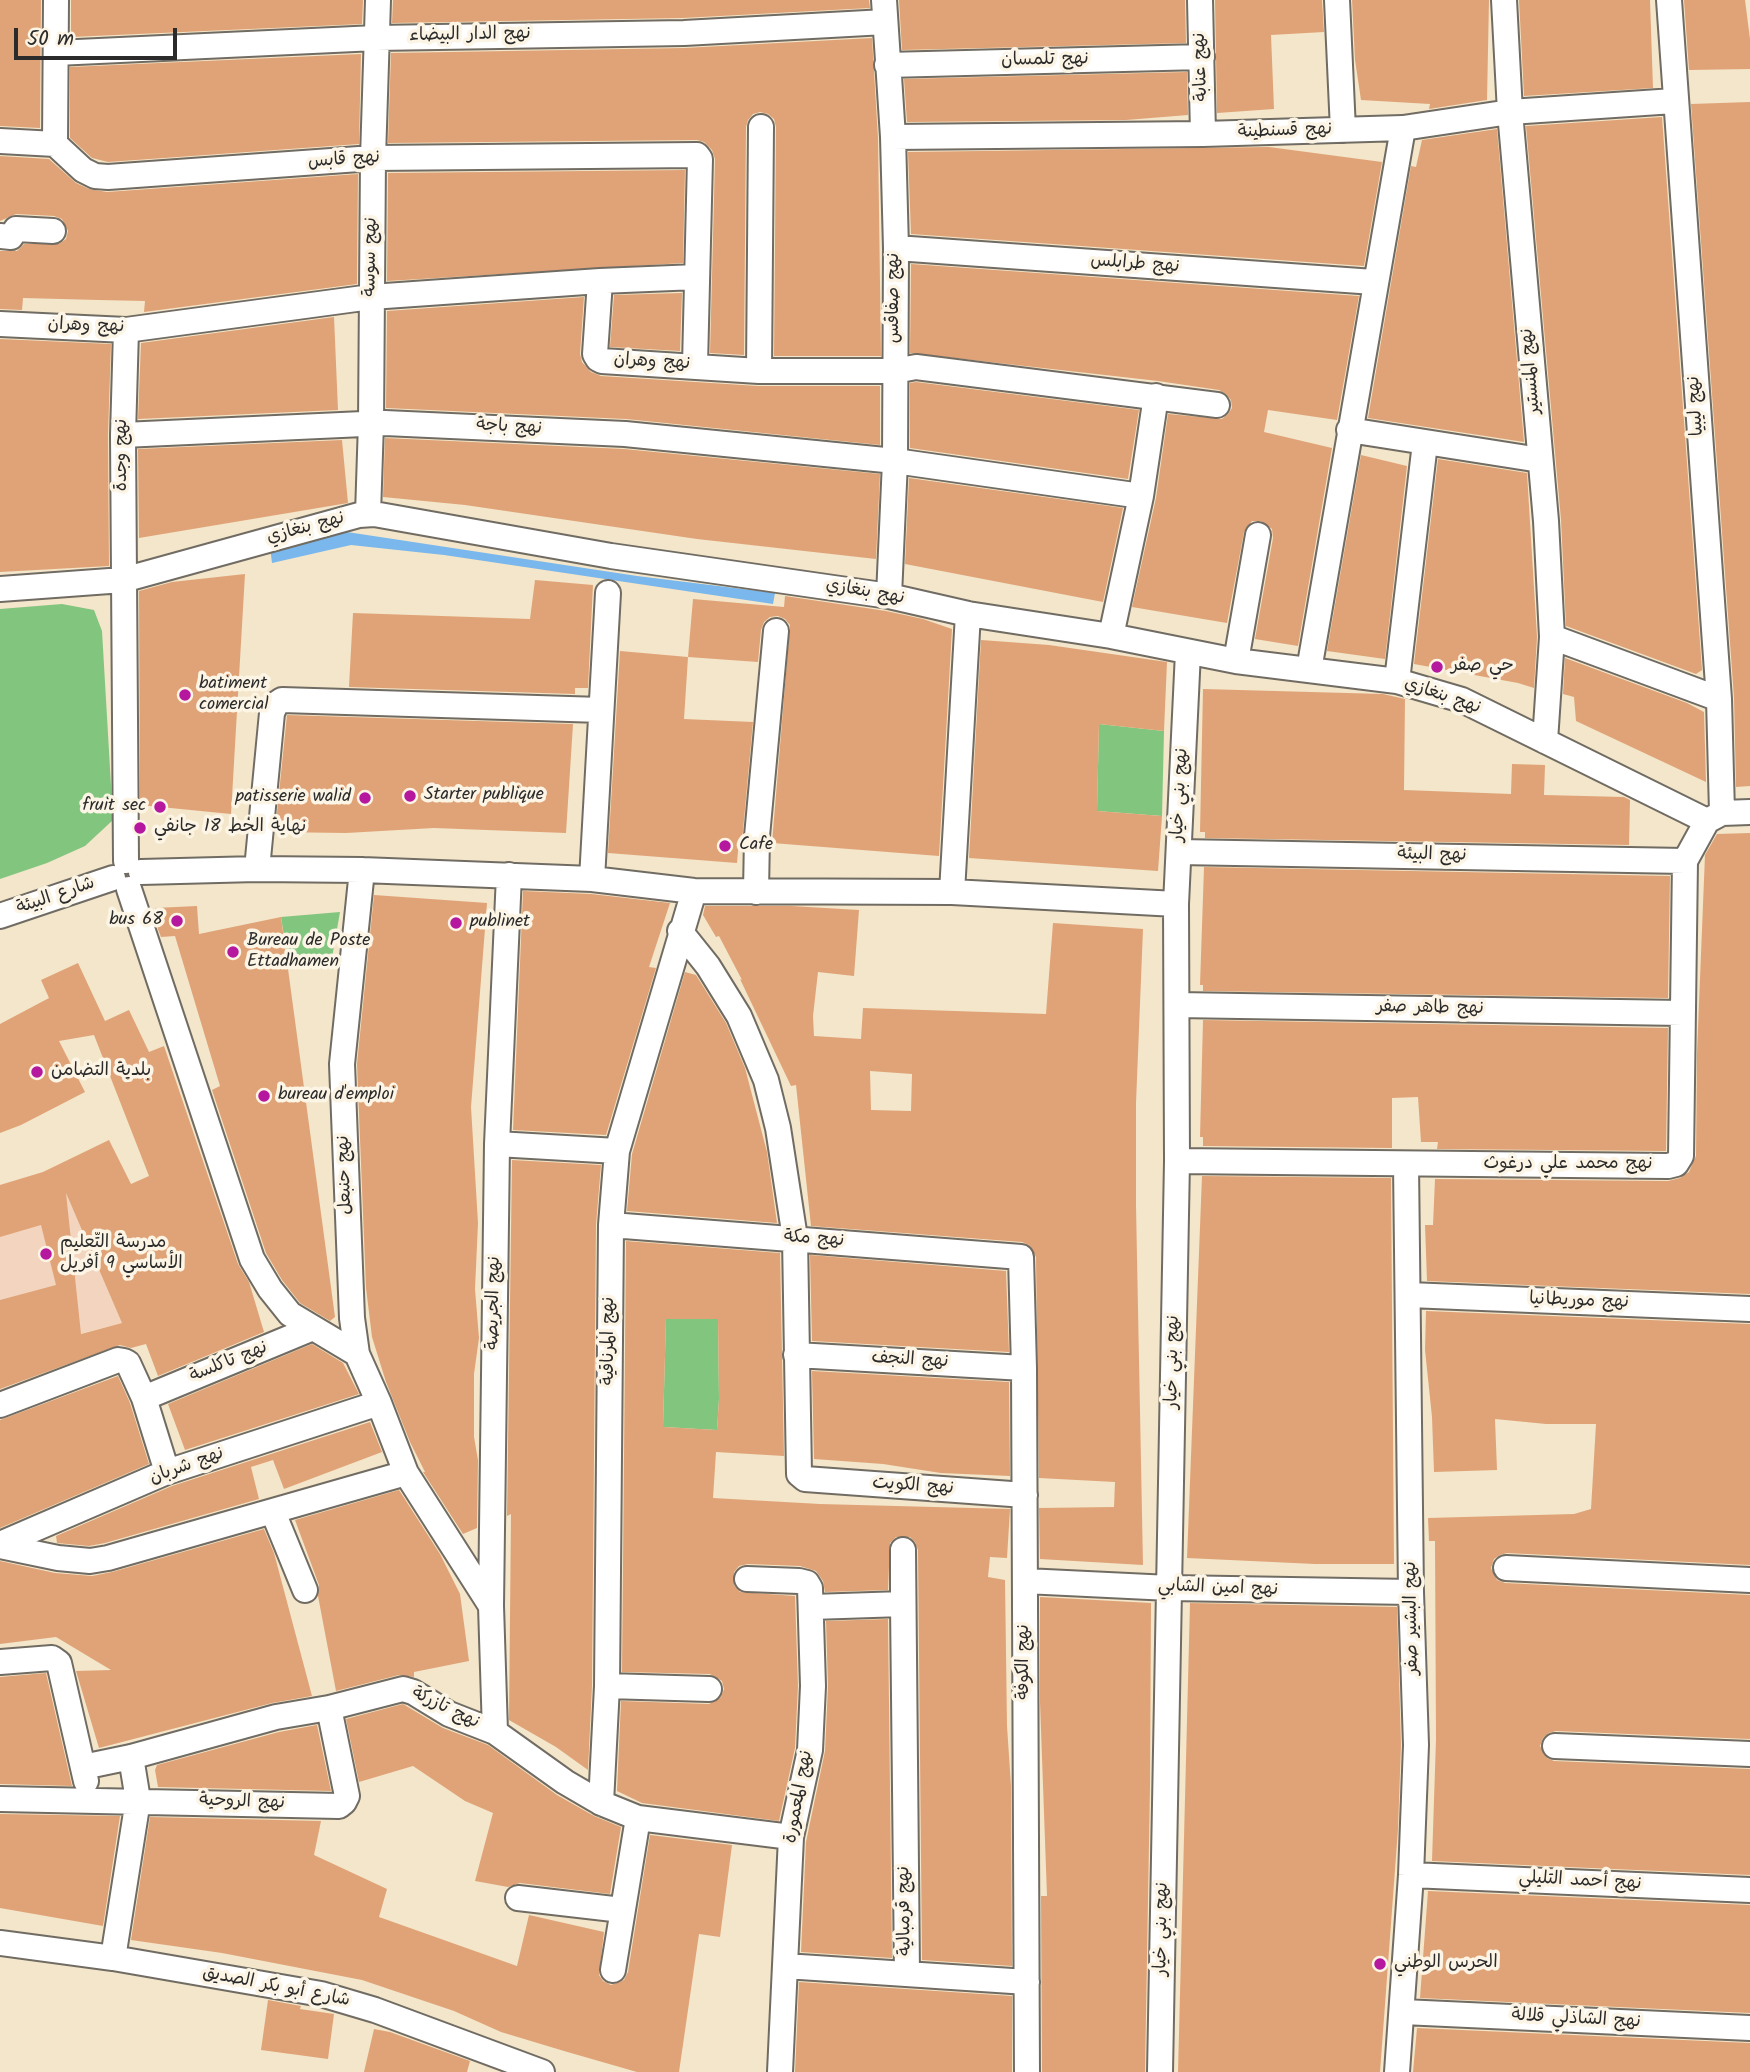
<!DOCTYPE html>
<meta charset="utf-8">
<style>
body{margin:0}
#map{position:relative;width:1750px;height:2072px;overflow:hidden;background:#f3e6ca;font-family:Kalam,sans-serif}
canvas{display:block}
.scale{position:absolute;left:14px;top:28px;width:163px;height:32px;box-sizing:border-box;border:4px solid #2b2b2b;border-top:0;padding-left:9px;font-size:21px;line-height:24px;white-space:nowrap;color:#2b2b2b;-webkit-text-stroke:5px #fcf5e5;paint-order:stroke}
</style>
<div id="map">
<canvas width="1750" height="2072"></canvas>
<div class="scale">50 m</div>
</div>
<script>
const g = document.querySelector('canvas').getContext('2d');
g.lineJoin = 'round';
function fill(path, color) { g.fillStyle = color; g.fill(path, 'evenodd'); }
const poly = rows => new Path2D(rows.map(r => 'M' + r).join(''));
function trace(path, color, width, dash) { g.strokeStyle = color; g.lineWidth = width; g.lineCap = dash ? 'butt' : 'round'; g.setLineDash(dash || []); g.stroke(path); }
function drawText(font, color, halo, rows, align = 'center') {
  g.font = font + ' Kalam,"Playpen Sans Arabic",sans-serif'; g.lineWidth = 7; g.setLineDash([]); g.textBaseline = 'middle'; g.strokeStyle = halo; g.fillStyle = color; for (const [text, x, y, turn = 0] of rows) {
    g.save(); g.translate(x, y); g.rotate((+turn || 0) * Math.PI / 180); g.textAlign = isNaN(turn) ? turn : align; if (halo) g.strokeText(text, 0, 0); g.fillText(text, 0, 0); g.restore();
  }
}
const built = poly([
 [55,1167,122,1323,0,1354,0,1185,44,1172]
]);
const green = poly([
 [62,604,94,610,102,631,113,820,85,846,47,863,0,879,0,609],
 [1099,724,1164,731,1162,816,1097,811],
 [340,912,330,969,289,968,281,917],
 [666,1319,718,1319,719,1399,717,1430,663,1427]
]);
const water = poly([
 [347,532,637,576,775,593,773,604,444,555,351,545,272,563,270,547]
]);
const building = poly([
 [0,0,41,0,40,128,0,126],
 [71,0,363,0,362,24,71,37],
 [393,0,869,0,870,8,683,18,392,23],
 [899,0,1185,0,1186,43,902,50],
 [1215,0,1322,0,1324,32,1271,35,1274,109,1217,113],
 [1352,0,1489,0,1487,100,1429,109,1430,104,1361,100,1355,60],
 [1519,0,1650,0,1653,88,1524,96],
 [1684,0,1745,0,1750,39,1750,69,1689,70],
 [872,38,878,138,881,356,774,356,776,127,774,119,768,114,760,112,753,114,748,120,746,127,744,355,710,353,715,159,712,150,704,142,697,140,388,143,391,53,684,48],
 [361,54,359,144,108,162,92,158,70,138,70,67],
 [1187,72,1188,115,1126,120,907,122,904,79],
 [1750,102,1750,786,1736,787,1734,698,1691,104],
 [1662,117,1702,670,1696,674,1566,626,1561,520,1526,126],
 [1497,129,1524,442,1368,418,1411,166,1416,167,1422,140],
 [1269,147,1382,162,1364,266,911,234,908,152],
 [0,156,49,159,76,183,89,189,107,192,358,174,357,284,144,312,145,301,99,300,23,298,22,310,0,309,0,251,17,251,24,244,59,244,66,239,68,231,62,219,54,216,16,214,0,221],
 [685,170,683,263,387,281,388,173],
 [911,264,1359,296,1337,420,1268,410,1264,432,1332,448,1298,646,1255,639,1273,538,1272,529,1261,521,1252,521,1244,532,1227,623,1132,607,1156,498,1168,414,1222,419,1228,414,1232,408,1231,400,1226,394,1219,390,1158,381,910,353],
 [682,293,680,351,610,347,614,295],
 [584,297,580,354,582,362,591,372,601,376,758,386,880,386,880,445,626,419,386,408,387,311],
 [334,317,338,410,138,419,141,343],
 [0,339,111,344,108,435,109,566,0,572],
 [916,382,1139,410,1128,479,910,448,910,383],
 [385,438,624,449,880,474,876,559,697,539,465,505,383,497],
 [342,440,348,503,139,538,138,449],
 [1361,455,1407,466,1385,659,1327,651],
 [1438,459,1527,473,1537,637,1534,688,1518,683,1414,664],
 [909,478,1123,508,1103,602,905,564],
 [245,574,231,814,140,805,139,591,172,582],
 [535,580,593,585,588,688,575,688,575,694,349,687,353,613,530,619],
 [785,596,886,611,923,619,952,629,939,856,772,843,790,625,785,619,778,616,770,617,764,622,761,630,758,662,688,657,693,599,784,607],
 [981,640,1049,645,1167,662,1164,731,1099,724,1097,811,1162,816,1158,871,969,858],
 [620,651,688,657,684,719,753,722,742,841,739,840,737,863,608,853],
 [1565,658,1687,703,1704,712,1706,782,1576,721,1574,697,1563,694],
 [1203,689,1383,694,1405,699,1404,790,1511,794,1512,764,1545,765,1544,795,1624,797,1630,800,1629,845,1205,838,1205,832,1200,832],
 [287,715,573,724,566,833,434,828,346,833,275,832],
 [1750,833,1750,1294,1427,1281,1425,1225,1433,1225,1435,1179,1668,1181,1680,1178,1689,1172,1696,1156,1697,1053,1705,855,1717,834],
 [1204,867,1670,876,1668,998,1203,991,1203,985,1200,985],
 [523,891,591,894,670,903,649,967,656,968,606,1135,513,1130],
 [374,895,487,903,471,1107,478,1223,475,1289,479,1338,474,1374,474,1437,478,1460,477,1528,463,1534,423,1472,425,1472,410,1442,386,1382,372,1337,366,1288,357,1064],
 [197,906,199,934,281,917,335,1317,330,1321,300,1303,282,1280,266,1253,212,1090,220,1086,175,936,161,937,156,924,155,908],
 [705,906,791,906,859,910,854,976,818,972,813,1016,814,1036,861,1039,863,1008,1046,1014,1053,923,1143,929,1136,1103,1136,1206,1143,1565,1040,1559,1039,1508,1114,1507,1115,1482,1039,1478,1036,1257,1029,1245,1022,1242,811,1226,796,1085,791,1086,740,979,742,980,719,936,716,937,703,915],
 [870,1071,912,1074,911,1111,871,1110],
 [78,963,105,1021,129,1010,149,1052,164,1046,238,1264,249,1282,264,1332,158,1376,146,1344,131,1348,120,1345,0,1389,0,1300,56,1285,41,1225,0,1237,0,1185,43,1172,109,1140,131,1184,149,1176,94,1035,59,1041,85,1092,21,1125,0,1133,0,1024,49,998,41,980],
 [66,1193,122,1323,81,1334],
 [685,972,696,975,726,1023,745,1068,767,1152,777,1223,627,1211,632,1154],
 [1203,1020,1668,1028,1666,1151,1437,1149,1438,1142,1421,1142,1418,1097,1392,1098,1392,1148,1203,1146,1203,1137,1200,1137],
 [512,1160,601,1165,596,1225,592,1686,588,1770,556,1747,509,1720,511,1514,507,1516],
 [1202,1176,1391,1178,1394,1564,1315,1564,1187,1558],
 [626,1241,780,1253,784,1456,716,1452,713,1498,820,1504,1010,1509,1007,1558,990,1557,988,1577,1005,1580,1007,1726,1011,1786,1012,1966,922,1960,918,1550,915,1542,910,1537,896,1537,890,1543,888,1590,825,1592,823,1581,816,1571,800,1566,748,1564,739,1566,734,1572,734,1585,740,1592,795,1596,798,1686,795,1748,779,1821,642,1803,617,1791,621,1701,709,1704,721,1697,724,1689,722,1681,710,1674,622,1672],
 [666,1319,718,1319,719,1399,717,1430,663,1427],
 [810,1255,1006,1271,1009,1352,812,1341],
 [1426,1311,1750,1324,1750,1565,1507,1553,1500,1555,1494,1559,1491,1568,1497,1580,1505,1583,1750,1595,1750,1739,1556,1731,1549,1733,1543,1738,1540,1746,1547,1758,1554,1761,1750,1769,1750,1875,1432,1861,1436,1739,1435,1541,1429,1541,1428,1518,1574,1514,1591,1509,1596,1424,1546,1424,1495,1419,1497,1470,1434,1472,1432,1417,1425,1350],
 [312,1344,343,1363,359,1394,185,1450,168,1404],
 [812,1371,1009,1382,1010,1476,941,1473,883,1464,814,1459],
 [118,1376,130,1403,149,1464,0,1528,0,1420],
 [370,1422,382,1452,284,1489,273,1460,251,1467,259,1499,105,1543,89,1546,57,1543,56,1536,172,1486],
 [399,1490,440,1554,460,1594,469,1661,414,1672,414,1677,399,1675,336,1691,318,1596,319,1585,295,1520],
 [264,1529,274,1553,312,1696,272,1703,99,1748,76,1671,111,1670,56,1637,0,1644,0,1561,55,1573,92,1576,112,1572],
 [1040,1597,1151,1603,1150,1786,1145,2072,1042,2072,1041,1896,1047,1896,1040,1702],
 [1190,1603,1397,1607,1401,1745,1398,1829,1380,2072,1178,2072],
 [888,1619,892,1958,801,1952,806,1842,825,1751,828,1686,826,1621],
 [46,1673,72,1786,0,1784,0,1677],
 [403,1704,443,1728,488,1745,557,1795,594,1816,621,1827,610,1894,520,1883,508,1887,475,1881,493,1813,465,1801,413,1766,359,1782,346,1719],
 [317,1725,331,1791,158,1787,155,1770,157,1765,279,1732],
 [0,1814,120,1816,103,1926,0,1908],
 [150,1817,321,1821,314,1855,387,1889,379,1917,517,1966,529,1915,604,1932,599,1975,603,1981,611,1985,624,1980,628,1972,650,1835,732,1845,720,1937,699,1934,679,2072,637,2072,564,2051,501,2032,454,2011,362,1980,222,1953,131,1940],
 [1428,1891,1750,1905,1750,2013,1420,1998],
 [799,1982,1012,1996,1012,2072,795,2072],
 [268,2000,301,2006,300,2009,334,2014,328,2059,261,2050],
 [1417,2028,1750,2043,1750,2072,1413,2072],
 [374,2029,390,2032,470,2061,467,2072,364,2072]
]);
const street = poly([
 [884,0,893,137,896,248,895,461,889,596],
 [1200,0,1203,134],
 [1337,0,1343,130],
 [1504,0,1510,112,1546,521,1552,637,1545,741],
 [1669,0,1719,699,1722,813],
 [56,53,376,38,684,33,885,22],
 [887,65,1202,57],
 [893,137,1203,134,1403,128,1510,112,1674,101],
 [0,141,55,144,83,170,95,176,108,177,373,158,697,155,700,159,695,365],
 [55,144,56,0],
 [0,236,11,237,16,229,53,231],
 [896,248,1374,282],
 [600,281,697,277],
 [0,324,126,330,371,297,600,281,595,354,598,359,602,361,759,371,895,371,916,367,1217,405],
 [759,371,761,127],
 [1349,430,1540,460],
 [123,435,385,423,625,434,895,461,1141,496],
 [368,514,371,423,373,158,378,0],
 [0,589,123,580,359,515,374,514,611,556,889,596,968,614,1111,636,1236,661,1397,681,1462,700,1707,821],
 [1111,636,1141,496,1156,396],
 [1552,637,1719,699],
 [1236,661,1258,535],
 [1309,670,1403,128],
 [1397,681,1425,443],
 [1179,852,1685,861],
 [126,861,123,435,126,330],
 [257,869,272,713,276,704,282,700,601,710],
 [141,872,257,869,362,870,592,879,694,891,952,892,1176,904],
 [592,879,608,593],
 [129,889,252,1259,270,1289,290,1314,357,1354,379,1403,406,1473,491,1606],
 [756,892,757,836,776,631],
 [952,892,968,614],
 [0,916,113,878],
 [680,931,708,966,739,1016,766,1080,778,1128,795,1238,799,1474,805,1479,1025,1495],
 [1177,1005,1682,1013],
 [497,1144,617,1151],
 [1177,1161,1668,1166,1676,1164,1681,1156,1685,861,1707,821,1722,813,1750,812],
 [611,1225,1021,1257,1024,1368,1027,2072],
 [1409,1295,1750,1309],
 [357,1354,352,1318,342,1064,362,870],
 [796,1355,1024,1368],
 [144,1398,313,1328],
 [0,1405,118,1360,124,1361,128,1363,144,1398,167,1472],
 [273,1512,305,1590],
 [0,1544,167,1472,379,1403],
 [0,1546,58,1558,90,1561,108,1558,406,1473],
 [903,1550,907,1974,903,1604,903,1550],
 [1506,1568,1750,1580],
 [747,1579,799,1581,807,1583,810,1588,813,1686,810,1750,791,1837,780,2072],
 [1025,1581,1170,1588,1411,1592],
 [812,1607,903,1604],
 [0,1662,52,1658,59,1663,86,1781],
 [607,1686,709,1689],
 [495,1732,491,1606,497,1144,509,875],
 [1555,1746,1750,1754],
 [83,1767,131,1757,276,1717,329,1708,403,1689,413,1692,449,1714,495,1732,565,1782,601,1803,638,1818,791,1837],
 [0,1799,339,1806,344,1802,347,1796,329,1708],
 [601,1803,607,1686,611,1225,617,1151,694,891],
 [1411,1875,1750,1890],
 [518,1898,622,1910],
 [0,1943,113,1958,321,1994,375,2010,542,2072],
 [113,1958,138,1800,131,1757],
 [785,1966,1027,1982],
 [613,1970,638,1818],
 [1403,2012,1750,2028],
 [1160,2072,1177,1161,1176,904,1188,652],
 [1397,2072,1411,1875,1416,1745,1411,1592,1406,1164]
]);
const markers = [
 [1437,667,7,"#b5179e"],
 [185,695,7,"#b5179e"],
 [410,796,7,"#b5179e"],
 [365,798,7,"#b5179e"],
 [160,807,7,"#b5179e"],
 [140,828,7,"#b5179e"],
 [725,846,7,"#b5179e"],
 [177,921,7,"#b5179e"],
 [456,923,7,"#b5179e"],
 [233,952,7,"#b5179e"],
 [37,1072,7,"#b5179e"],
 [264,1096,7,"#b5179e"],
 [46,1254,7,"#b5179e"],
 [1380,1964,7,"#b5179e"]
];
const streetNames = [
 ["نهج الدار البيضاء",470,36,-1],
 ["نهج تلمسان",1045,61,-1],
 ["نهج عنابة",1202,67,-92],
 ["نهج قسنطينة",1285,132,-2],
 ["نهج قابس",344,161,-4],
 ["نهج سوسة",372,257,-89],
 ["نهج طرابلس",1135,265,4],
 ["نهج صفاقس",895,298,-90],
 ["نهج وهران",86,327,2],
 ["نهج وهران",652,363,3],
 ["نهج المنستير",1532,371,-95],
 ["نهج ليبيا",1697,406,-94],
 ["نهج باجة",509,428,3],
 ["نهج وجدة",123,455,-90],
 ["نهج بنغازي",306,529,-15],
 ["نهج بنغازي",865,593,10],
 ["نهج بنغازي",1442,697,19],
 ["نهج بني خيار",1181,795,-87],
 ["نهج البيئة",1432,856,1],
 ["شارع البيئة",56,897,-19],
 ["نهج طاهر صفر",1430,1009,1],
 ["نهج محمد علي درغوث",1568,1165],
 ["نهج حنبعل",346,1175,-92],
 ["نهج مكة",814,1240,4],
 ["نهج موريطانيا",1579,1302,2],
 ["نهج الجريصة",495,1303,-89],
 ["نهج المرناقية",610,1341,-90],
 ["نهج النجف",910,1361,3],
 ["نهج بني خيار",1174,1362,-89],
 ["نهج تاكلسة",229,1363,-22],
 ["نهج شربان",187,1467,-20],
 ["نهج الكويت",913,1487,4],
 ["نهج امين الشابي",1218,1589,2],
 ["نهج البشير صفر",1413,1618,-91],
 ["نهج الكوفة",1025,1662,-90],
 ["نهج تازركة",445,1709,26],
 ["نهج المعمورة",800,1797,-80],
 ["نهج الروحية",242,1803,2],
 ["نهج أحمد التليلي",1580,1882,3],
 ["نهج قرمبالية",906,1911,-91],
 ["نهج بني خيار",1163,1929,-89],
 ["شارع أبو بكر الصديق",276,1988,11],
 ["نهج الشاذلي قلالة",1576,2020,3]
];
const poiNames = [
 ["حي صفر",1451,667],
 ["batiment",199,685],
 ["comercial",199,706],
 ["Starter publique",424,796],
 ["patisserie walid",351,798,"right"],
 ["fruit sec",146,807,"right"],
 ["نهاية الخط 18 جانفي",154,828],
 ["Cafe",739,846],
 ["bus 68",163,921,"right"],
 ["publinet",470,923],
 ["Bureau de Poste",247,942],
 ["Ettadhamen",247,963],
 ["بلدية التضامن",51,1072],
 ["bureau d'emploi",278,1096],
 ["مدرسة التّعليم",60,1244],
 ["الأساسي 9 أفريل",60,1265],
 ["الحرس الوطني",1394,1964]
];
fill(built, '#f3d4bf');
fill(green, '#82c57f');
fill(water, '#79b7ec');
fill(building, '#e0a377');
trace(street, '#716c63', 28);
trace(street, '#fff', 24);
for (const [x, y, r, color] of markers) { const dot = new Path2D(); dot.arc(x, y, r, 0, 2 * Math.PI); g.fillStyle = color; g.fill(dot); trace(dot, '#fcf5e5', 2.5); }
drawText('18px', '#2b2b2b', '#fcf5e5', streetNames);
drawText('18px', '#2b2b2b', '#fcf5e5', poiNames, 'left');
</script>
